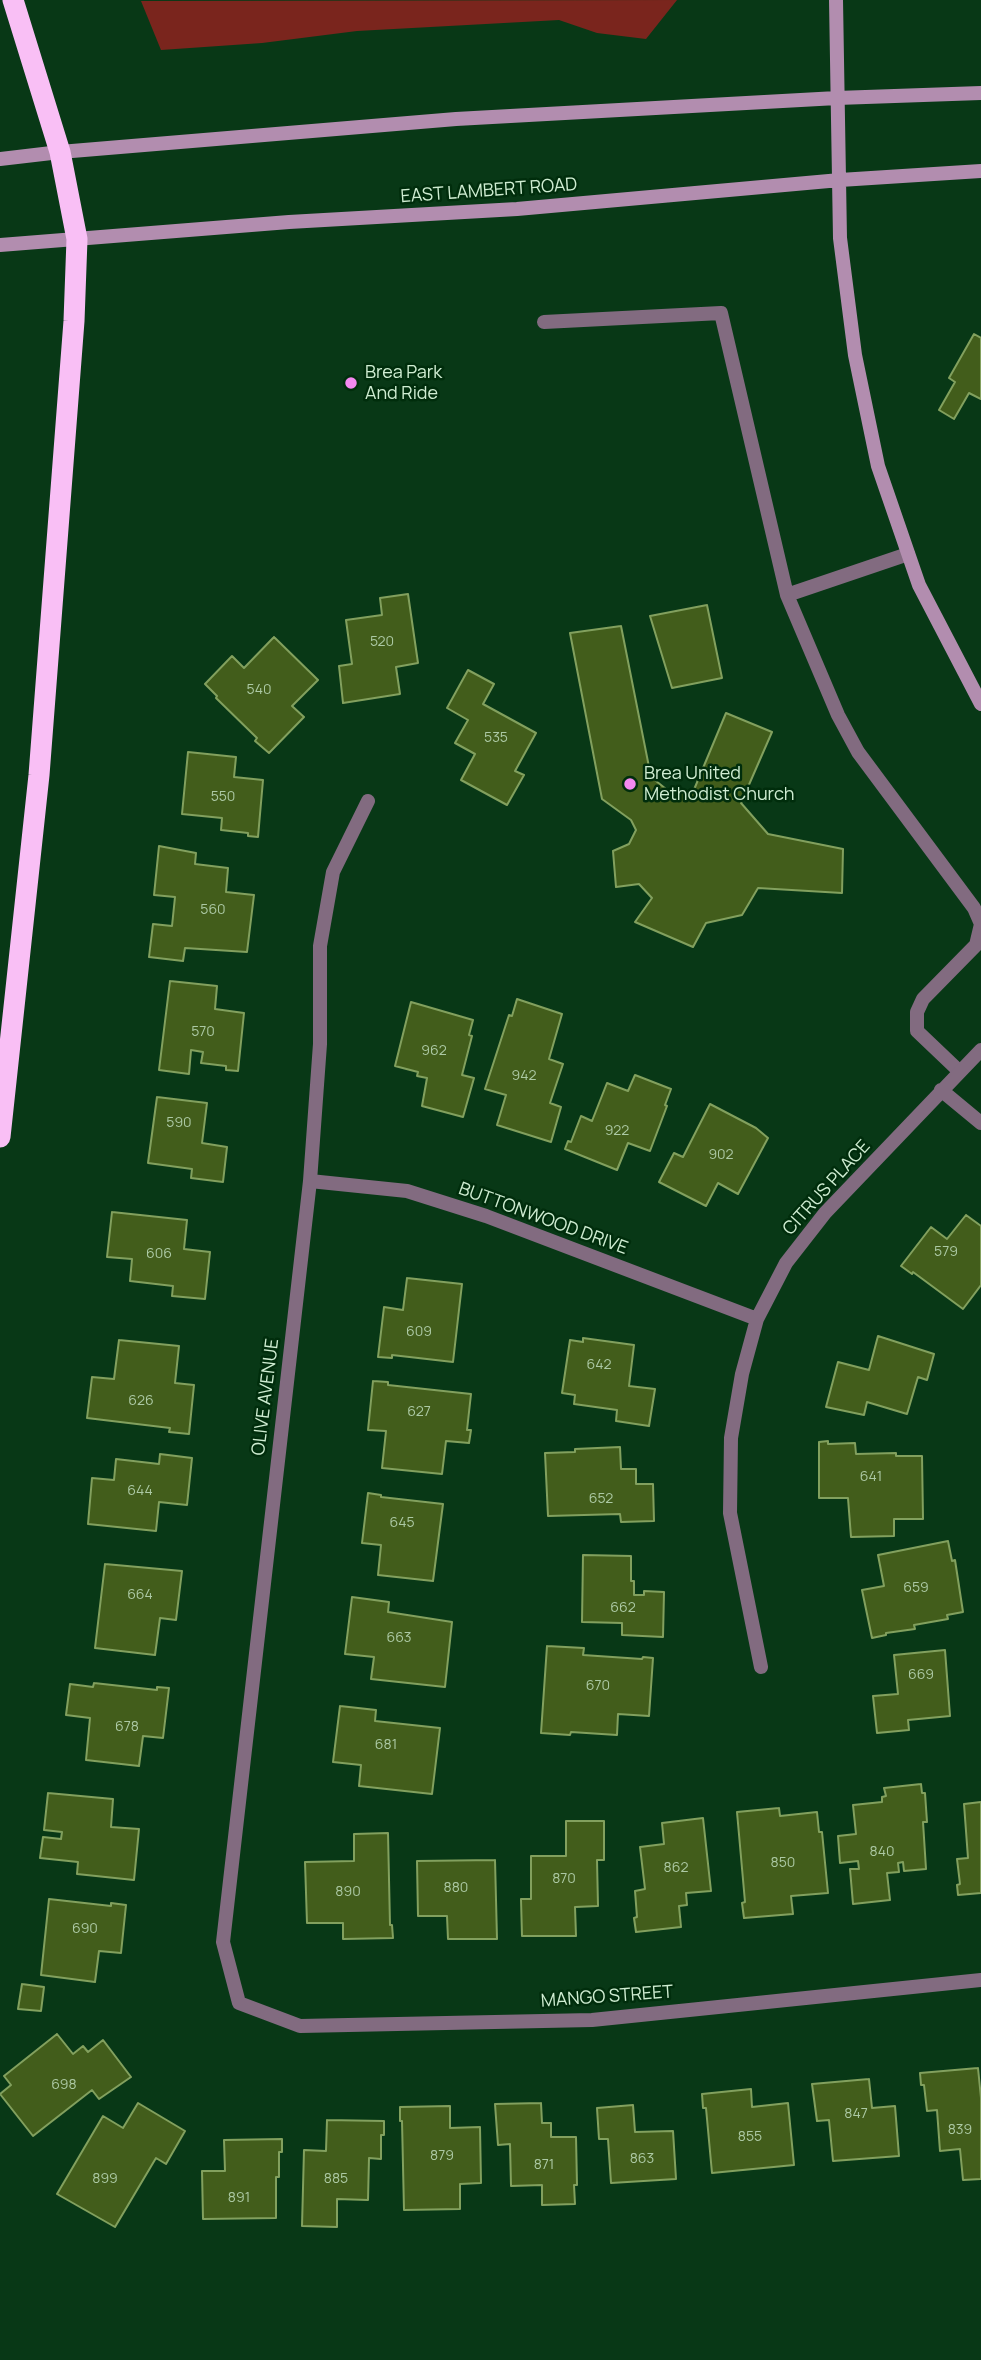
<!DOCTYPE html>
<style>
body{margin:0}
canvas{display:block;background:#083816}
</style>
<canvas width="981" height="2360"></canvas>
<script>
const g = document.querySelector('canvas').getContext('2d');
g.lineJoin = 'round';
function fill(path, color) { g.fillStyle = color; g.fill(path, 'evenodd'); }
const poly = rows => new Path2D(rows.map(r => 'M' + r).join(''));
function trace(path, color, width, dash) { g.strokeStyle = color; g.lineWidth = width; g.lineCap = dash ? 'butt' : 'round'; g.setLineDash(dash || []); g.stroke(path); }
function drawText(font, color, halo, rows, align = 'center') {
  g.font = font + ' Manrope,sans-serif'; g.lineWidth = 5; g.setLineDash([]); g.textBaseline = 'middle'; g.strokeStyle = halo; g.fillStyle = color; for (const [text, x, y, turn = 0] of rows) {
    g.save(); g.translate(x, y); g.rotate((+turn || 0) * Math.PI / 180); g.textAlign = isNaN(turn) ? turn : align; if (halo) g.strokeText(text, 0, 0); g.fillText(text, 0, 0); g.restore();
  }
}
const green = poly([
 [677,0,646,39,597,33,559,20,357,31,262,43,161,50,141,1]
]);
const building = poly([
 [974,334,981,338,981,399,969,393,954,419,939,410,955,382,949,378,974,334],
 [408,594,418,663,396,667,400,694,343,703,339,666,352,664,346,620,382,615,380,598,408,594],
 [707,605,722,678,672,688,650,616,707,605],
 [621,626,651,777,671,793,693,792,726,713,772,732,741,803,768,834,843,849,842,893,758,888,742,915,706,923,693,947,635,922,652,898,639,884,616,887,613,851,629,844,636,830,631,820,602,799,570,633,621,626],
 [274,637,318,680,292,706,304,717,269,753,255,741,257,738,216,698,217,696,205,684,232,656,244,668,274,637],
 [468,670,494,684,483,704,536,733,515,771,524,775,507,805,461,780,475,754,455,743,468,720,447,708,468,670],
 [188,752,236,757,234,777,263,780,258,837,248,836,248,833,221,830,222,818,182,814,188,752],
 [159,846,196,853,195,864,228,868,226,892,254,895,247,952,185,948,183,961,149,957,153,924,172,926,175,897,154,895,159,846],
 [170,981,217,986,215,1009,244,1013,238,1071,226,1070,226,1066,201,1063,203,1052,191,1050,189,1074,159,1070,170,981],
 [517,999,562,1014,549,1059,563,1064,550,1103,561,1107,551,1142,497,1125,506,1095,485,1089,509,1015,512,1016,517,999],
 [411,1002,473,1020,469,1035,472,1036,462,1075,474,1078,463,1117,422,1106,427,1078,417,1076,418,1072,395,1066,411,1002],
 [635,1075,671,1089,665,1105,667,1106,650,1151,628,1143,617,1170,565,1149,568,1141,571,1142,581,1116,592,1121,607,1083,628,1091,635,1075],
 [157,1097,207,1103,202,1143,227,1147,223,1182,191,1178,192,1169,148,1163,157,1097],
 [710,1104,756,1128,768,1138,738,1194,718,1183,706,1206,659,1182,674,1153,683,1157,710,1104],
 [112,1212,187,1220,184,1249,210,1252,205,1299,172,1296,173,1286,130,1281,132,1259,107,1257,112,1212],
 [966,1215,981,1226,981,1285,963,1309,913,1272,912,1274,901,1266,931,1227,947,1239,966,1215],
 [407,1278,462,1284,453,1362,392,1355,392,1358,378,1357,384,1307,403,1310,407,1278],
 [878,1336,934,1354,927,1380,918,1377,907,1414,867,1402,864,1415,826,1407,838,1362,869,1370,878,1336],
 [583,1338,634,1345,629,1386,655,1389,649,1426,616,1421,617,1410,574,1404,575,1395,562,1393,570,1340,583,1342,583,1338],
 [119,1340,179,1346,175,1383,194,1385,189,1434,169,1432,170,1428,87,1418,92,1377,114,1379,119,1340],
 [373,1381,388,1382,388,1385,471,1394,467,1430,471,1430,469,1443,446,1441,442,1474,382,1468,386,1431,368,1430,373,1381],
 [828,1441,828,1444,855,1443,856,1454,896,1453,896,1456,922,1456,923,1519,894,1519,894,1536,851,1537,848,1498,819,1498,819,1442,828,1441],
 [620,1447,621,1469,636,1469,636,1484,653,1484,654,1521,621,1522,620,1514,548,1516,545,1453,575,1452,575,1449,620,1447],
 [160,1454,192,1458,187,1505,159,1502,156,1531,88,1524,92,1478,114,1480,116,1459,159,1464,160,1454],
 [368,1493,381,1495,381,1497,443,1504,433,1581,378,1575,381,1545,362,1543,368,1493],
 [948,1541,952,1561,955,1560,963,1612,947,1615,948,1619,914,1625,915,1629,886,1633,886,1635,872,1638,862,1590,884,1586,878,1555,948,1541],
 [583,1555,631,1556,631,1581,634,1581,634,1595,644,1595,644,1591,664,1592,663,1637,622,1635,622,1623,582,1622,583,1555],
 [105,1564,182,1571,176,1620,160,1618,155,1655,95,1648,105,1564],
 [352,1597,389,1602,388,1612,452,1622,445,1687,371,1679,374,1657,345,1654,352,1597],
 [547,1646,584,1648,583,1655,642,1659,643,1657,653,1658,649,1716,618,1714,617,1735,571,1732,570,1735,541,1733,547,1646],
 [945,1650,950,1716,908,1720,909,1730,877,1733,873,1696,898,1694,894,1655,945,1650],
 [94,1683,157,1690,157,1687,169,1688,163,1738,143,1736,139,1766,86,1760,90,1718,66,1715,70,1684,93,1687,94,1683],
 [340,1706,376,1710,375,1721,440,1728,432,1794,359,1786,361,1765,333,1762,340,1706],
 [921,1784,922,1793,925,1793,927,1822,923,1822,926,1869,904,1871,903,1862,898,1863,899,1872,887,1873,890,1900,853,1904,850,1869,859,1869,858,1861,840,1863,838,1836,856,1834,853,1805,882,1802,882,1797,886,1796,884,1788,921,1784],
 [48,1793,113,1799,111,1827,139,1829,134,1880,77,1874,78,1862,40,1858,43,1837,61,1839,62,1832,44,1830,48,1793],
 [981,1802,981,1893,958,1895,957,1885,960,1884,957,1859,968,1858,964,1804,981,1802],
 [779,1808,780,1816,817,1812,819,1832,822,1832,828,1893,791,1896,793,1914,744,1918,742,1903,745,1902,737,1812,779,1808],
 [703,1818,711,1891,686,1893,687,1905,679,1906,681,1927,636,1932,634,1918,637,1917,635,1891,645,1889,640,1847,664,1844,662,1823,703,1818],
 [566,1821,604,1821,604,1860,597,1860,598,1906,575,1907,576,1936,522,1936,521,1899,531,1899,531,1856,566,1856,566,1821],
 [388,1833,390,1925,392,1925,393,1938,343,1939,343,1923,307,1923,305,1862,354,1861,354,1834,388,1833],
 [495,1860,497,1939,448,1939,447,1916,418,1916,417,1861,495,1860],
 [49,1899,111,1906,111,1903,126,1905,121,1953,99,1951,95,1982,41,1975,49,1899],
 [22,1984,44,1987,41,2011,18,2009,22,1984],
 [57,2034,73,2054,83,2046,88,2052,103,2040,131,2077,99,2099,92,2090,33,2136,0,2094,11,2085,4,2076,57,2034],
 [978,2068,981,2098,981,2179,963,2180,960,2149,940,2151,937,2110,927,2111,924,2085,921,2085,920,2073,978,2068],
 [869,2079,872,2108,895,2106,899,2156,833,2161,829,2120,817,2121,812,2084,869,2079],
 [751,2089,752,2107,788,2103,794,2165,712,2173,706,2108,703,2108,702,2094,751,2089],
 [138,2103,185,2131,166,2164,156,2158,115,2227,57,2194,103,2116,123,2128,138,2103],
 [541,2103,542,2123,551,2123,551,2137,576,2137,577,2185,574,2185,575,2204,542,2205,542,2185,511,2186,510,2144,498,2145,495,2104,541,2103],
 [633,2105,635,2132,673,2131,676,2179,611,2183,608,2139,599,2139,597,2108,633,2105],
 [450,2106,450,2128,480,2127,481,2183,460,2184,460,2209,404,2210,402,2121,400,2121,400,2107,450,2106],
 [327,2120,384,2121,384,2135,381,2135,381,2159,369,2158,368,2200,337,2199,337,2227,302,2226,304,2150,326,2151,327,2120],
 [282,2139,282,2152,279,2152,279,2177,276,2177,276,2218,203,2219,202,2171,225,2171,224,2140,282,2139]
]);
const service = poly([
 [544,322,721,313,787,595],
 [908,554,787,595,838,715,858,752,974,908,981,924,976,945,923,999,917,1012,917,1031,959,1071]
]);
const minor = poly([
 [368,801,333,872,320,946,320,1044,310,1181,223,1942,239,2003,300,2026,592,2020,981,1980],
 [941,1090,981,1123],
 [310,1181,407,1191,486,1216,757,1319],
 [761,1667,730,1513,731,1438,742,1374,757,1319,786,1263,825,1213,981,1050]
]);
const secondary = poly([
 [836,0,840,238,855,355,878,466,919,585,981,704],
 [0,159,60,152,456,119,837,98,981,93],
 [0,245,289,222,517,209,840,180,981,171]
]);
const motorway = poly([
 [0,1137,39,775,74,321,77,239,60,152,13,0]
]);
const markers = [
 [351,383,7,"#f489f0"],
 [630,784,7,"#f489f0"]
];
const numberNames = [
 ["520",382,642],
 ["540",259,690],
 ["535",496,738],
 ["550",223,797],
 ["560",213,910],
 ["570",203,1032],
 ["962",434,1051],
 ["942",524,1076],
 ["590",179,1123],
 ["922",617,1131],
 ["902",721,1155],
 ["579",946,1252],
 ["606",159,1254],
 ["609",419,1332],
 ["642",599,1365],
 ["626",141,1401],
 ["627",419,1412],
 ["641",871,1477],
 ["644",140,1491],
 ["652",601,1499],
 ["645",402,1523],
 ["659",916,1588],
 ["664",140,1595],
 ["662",623,1608],
 ["663",399,1638],
 ["669",921,1675],
 ["670",598,1686],
 ["678",127,1727],
 ["681",386,1745],
 ["840",882,1852],
 ["850",783,1863],
 ["862",676,1868],
 ["870",564,1879],
 ["880",456,1888],
 ["890",348,1892],
 ["690",85,1929],
 ["698",64,2085],
 ["847",856,2114],
 ["839",960,2130],
 ["855",750,2137],
 ["879",442,2156],
 ["863",642,2159],
 ["871",544,2165],
 ["899",105,2179],
 ["885",336,2179],
 ["891",239,2198]
];
const streetNames = [
 ["EAST LAMBERT ROAD",489,191,-4],
 ["CITRUS PLACE",827,1188,-48],
 ["BUTTONWOOD DRIVE",543,1219,20],
 ["OLIVE AVENUE",266,1397,-83],
 ["MANGO STREET",607,1997,-4]
];
const poiNames = [
 ["Brea Park",365,373],
 ["And Ride",365,394],
 ["Brea United",644,774],
 ["Methodist Church",644,795]
];
fill(green, '#7a251d');
fill(building, '#425d1b');
trace(building, '#82a05e', 2);
trace(service, '#826b80', 14);
trace(minor, '#826b80', 14);
trace(secondary, '#b28daf', 14);
trace(motorway, '#f9bff5', 21);
for (const [x, y, r, color] of markers) { const dot = new Path2D(); dot.arc(x, y, r, 0, 2 * Math.PI); g.fillStyle = color; g.fill(dot); trace(dot, '#002d0c', 2.5); }
drawText('14px', '#acc9a4', null, numberNames);
drawText('18px', '#cfedd2', '#002d0c', streetNames);
drawText('18px', '#cfedd2', '#002d0c', poiNames, 'left');
</script>
